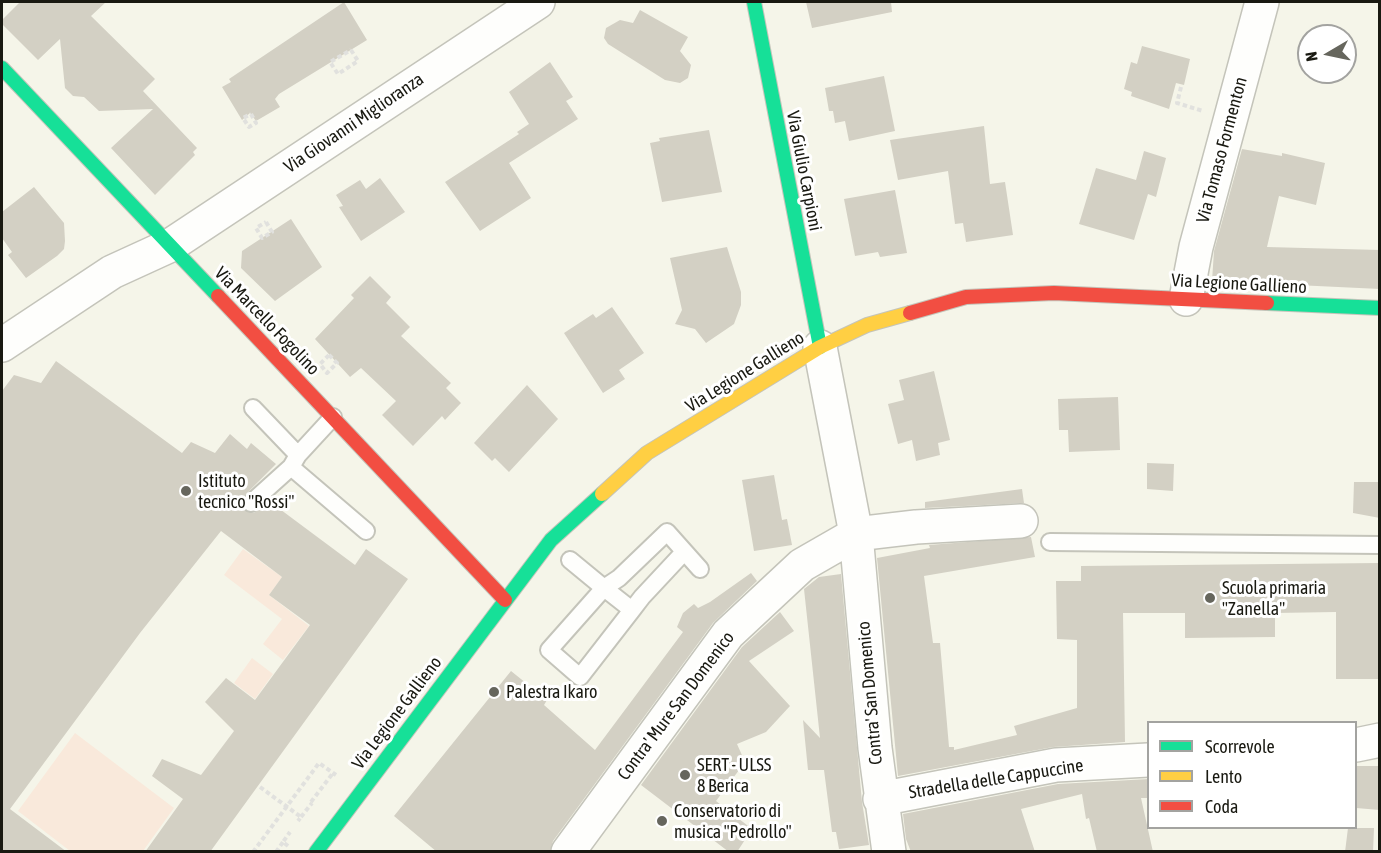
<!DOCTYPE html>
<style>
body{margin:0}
#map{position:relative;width:1381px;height:853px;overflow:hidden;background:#f5f5e9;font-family:"Asap Condensed",sans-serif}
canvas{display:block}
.frame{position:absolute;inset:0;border:3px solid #191911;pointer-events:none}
.legend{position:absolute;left:1147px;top:721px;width:210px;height:108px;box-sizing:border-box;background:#fff;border:2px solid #a3a3a0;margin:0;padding:8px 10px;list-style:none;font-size:18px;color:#191911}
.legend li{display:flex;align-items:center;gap:12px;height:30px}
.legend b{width:30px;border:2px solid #a3a3a0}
.north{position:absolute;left:1297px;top:24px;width:60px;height:60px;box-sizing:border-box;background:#fff;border:2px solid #a3a3a0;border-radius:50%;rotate:261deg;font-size:16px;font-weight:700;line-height:24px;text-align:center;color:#191911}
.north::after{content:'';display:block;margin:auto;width:21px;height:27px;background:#66665d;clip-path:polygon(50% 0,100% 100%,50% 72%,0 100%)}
</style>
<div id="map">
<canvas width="1381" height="853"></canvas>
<div class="frame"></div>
<ul class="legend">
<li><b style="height:8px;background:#16e098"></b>Scorrevole</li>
<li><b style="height:8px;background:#ffcf43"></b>Lento</li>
<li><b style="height:8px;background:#f24e42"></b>Coda</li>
</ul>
<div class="north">N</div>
</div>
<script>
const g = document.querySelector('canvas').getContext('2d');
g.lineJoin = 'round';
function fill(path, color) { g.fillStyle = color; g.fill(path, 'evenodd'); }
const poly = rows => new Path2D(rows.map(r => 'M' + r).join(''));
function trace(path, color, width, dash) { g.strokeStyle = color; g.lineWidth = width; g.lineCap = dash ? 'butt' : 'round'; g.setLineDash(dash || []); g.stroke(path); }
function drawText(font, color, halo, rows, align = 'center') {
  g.font = font + ' "Asap Condensed",sans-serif'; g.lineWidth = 6; g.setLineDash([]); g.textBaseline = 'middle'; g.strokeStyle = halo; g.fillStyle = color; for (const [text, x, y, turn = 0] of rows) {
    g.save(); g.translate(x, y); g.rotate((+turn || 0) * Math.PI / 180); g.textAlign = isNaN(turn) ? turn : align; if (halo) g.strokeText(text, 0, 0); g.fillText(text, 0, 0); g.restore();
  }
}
const green = poly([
 [243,549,282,577,269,595,309,626,283,660,263,644,282,619,224,575],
 [252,658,273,674,255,699,234,683],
 [75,733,174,808,143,851,70,851,18,811]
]);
const building = poly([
 [20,2,106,2,91,16,155,79,143,91,197,148,193,152,195,155,155,195,111,148,153,109,99,111,84,97,73,96,65,88,60,39,38,60,2,24,2,20],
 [344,2,367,40,279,94,275,99,280,107,256,121,250,113,242,120,222,87,231,82,229,79],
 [806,2,891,2,892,12,812,28],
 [640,10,688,37,680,51,691,65,688,78,680,83,665,80,608,44,604,38,606,28,620,20,633,23],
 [1142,46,1190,59,1184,85,1176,83,1169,109,1131,96,1132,92,1124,89,1131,62,1137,64],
 [550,62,573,97,566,101,578,119,509,163,531,198,480,231,445,182,519,134,517,132,529,124,509,92],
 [884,76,895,131,849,141,845,121,835,123,833,111,829,111,825,88],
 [984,126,990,184,1005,182,1013,235,966,242,963,223,955,224,948,171,898,180,890,140],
 [709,130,722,192,662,202,650,143,660,141,659,138],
 [1242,149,1282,156,1282,153,1325,163,1316,205,1279,196,1267,247,1380,250,1380,289,1212,281,1214,251],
 [1144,151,1166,158,1156,197,1148,194,1134,240,1079,224,1096,168,1136,180],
 [380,178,405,212,361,241,339,207,343,206,336,195,360,180,366,189],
 [34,187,64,223,65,241,64,249,57,256,26,278,8,255,12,252,2,238,2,212],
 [895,190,907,253,880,257,878,252,855,256,844,199],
 [291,219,322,267,275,301,241,268,242,251],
 [727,247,741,292,741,305,734,324,706,343,695,329,675,324,682,310,670,258],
 [370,276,391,297,386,303,410,327,401,336,451,383,446,388,461,403,445,420,442,416,413,446,382,415,396,401,361,368,350,377,315,339,354,298,351,295],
 [612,307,644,353,619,370,625,379,603,393,564,333,593,314,596,318],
 [56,361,182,453,191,442,215,453,230,434,247,449,251,443,276,464,244,496,241,505,244,510,254,513,269,501,355,565,366,549,408,579,210,852,145,852,183,799,152,776,162,759,201,775,234,731,205,702,226,678,255,700,310,625,269,595,282,577,221,531,140,633,10,809,67,852,2,852,2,391,14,375,41,383],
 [934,371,950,440,938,443,940,455,916,461,912,440,898,444,888,404,904,400,899,380],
 [527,385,558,419,509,472,495,458,492,461,474,443],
 [1118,397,1120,450,1069,452,1068,430,1059,430,1058,399],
 [1147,463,1174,464,1173,491,1147,489],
 [774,475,782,520,787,519,792,545,754,551,742,480],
 [1354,482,1380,482,1380,518,1353,513],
 [1022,489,1024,503,925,508,925,502],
 [1031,537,1035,557,924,576,933,643,940,643,949,747,954,747,954,750,1017,735,1014,726,1077,708,1077,640,1057,639,1056,581,1081,581,1081,566,1379,563,1379,679,1336,679,1336,612,1275,613,1275,637,1185,638,1185,613,1123,613,1125,742,1053,747,898,776,877,558,930,548,929,545],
 [751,573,757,581,713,623,553,841,550,852,437,852,394,816,511,671,547,700,544,705,595,750,683,632,677,627,683,613,694,604,698,608,710,602],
 [841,574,862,802,869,845,839,849,836,832,832,832,824,770,808,770,803,720,820,738,804,589,819,577],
 [780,612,794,631,749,661,790,706,766,732,737,744,745,762,716,801,752,829,737,852,729,852,641,785,742,647],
 [1356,766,1380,766,1380,810,1356,808],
 [1149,779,1149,798,1141,798,1153,852,1097,852,1089,818,1086,819,1082,794,1021,809,1035,852,911,852,906,839,903,814,1058,784],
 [1348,828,1374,828,1373,852,1345,852]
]);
const path = poly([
 [351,50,358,61,338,74,330,62,351,50],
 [1181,87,1177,103,1203,111],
 [251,114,256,123,249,127,243,118,251,114],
 [266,222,272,232,262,238,256,228,266,222],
 [329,355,337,363,327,373,320,364,329,355],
 [260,787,301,817,298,821],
 [311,802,333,773],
 [301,817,312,803],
 [288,846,283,842,290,832],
 [253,852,319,763,336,775],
 [276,852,283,842]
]);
const lane = poly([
 [253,408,298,455],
 [333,417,298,455,291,467,366,531],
 [251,503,291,467],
 [1050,542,1380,545],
 [570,560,604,588,619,578,667,532,700,569],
 [632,610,604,588,549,650,580,677,632,610,642,597,684,552]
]);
const street = poly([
 [1186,299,1196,247,1262,2],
 [2,345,112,272,171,245,538,2],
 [820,347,856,534,875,748,889,852],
 [1356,745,1380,740],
 [880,799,1056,765,1148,760],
 [568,852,728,634,802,565,856,534,916,527,1021,521]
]);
const fast = poly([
 [754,2,820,347],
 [2,68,218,296],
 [1267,303,1380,308],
 [316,852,551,540,602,494]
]);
const slow = poly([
 [602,494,647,453,820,347,867,325,910,313]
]);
const jam = poly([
 [218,296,505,600],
 [910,313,966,297,1054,293,1267,303]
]);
const markers = [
 [186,491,6,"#66665d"],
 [1210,598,6,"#66665d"],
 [494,692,6,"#66665d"],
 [685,775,6,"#66665d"],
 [662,821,6,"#66665d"]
];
const streetNames = [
 ["Via Giovanni Miglioranza",354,123,-34],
 ["Via Tomaso Formenton",1222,150,-75],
 ["Via Giulio Carpioni",804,171,79],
 ["Via Legione Gallieno",1239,284,3],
 ["Via Marcello Fogolino",267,321,46],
 ["Via Legione Gallieno",745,372,-32],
 ["Contra' San Domenico",870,693,-95],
 ["Contra' Mure San Domenico",676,706,-53],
 ["Via Legione Gallieno",397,713,-53],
 ["Stradella delle Cappuccine",996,779,-9]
];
const poiNames = [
 ["Istituto",198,481],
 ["tecnico \"Rossi\"",198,502],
 ["Scuola primaria",1222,588],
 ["\"Zanella\"",1222,609],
 ["Palestra Ikaro",506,692],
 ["SERT - ULSS",697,765],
 ["8 Berica",697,786],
 ["Conservatorio di",674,811],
 ["musica \"Pedrollo\"",674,832]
];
fill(green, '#f9e9db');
fill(building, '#d3d0c4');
trace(lane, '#c4c4ba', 20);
trace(street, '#c4c4ba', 36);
trace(fast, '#c4c4ba', 16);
trace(slow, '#c4c4ba', 16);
trace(jam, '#c4c4ba', 16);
trace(path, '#e1e1de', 4, [4.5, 3]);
trace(lane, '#fefefc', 16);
trace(street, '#fefefc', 33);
trace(fast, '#16e098', 14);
trace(slow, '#ffcf43', 14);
trace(jam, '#f24e42', 14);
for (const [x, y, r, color] of markers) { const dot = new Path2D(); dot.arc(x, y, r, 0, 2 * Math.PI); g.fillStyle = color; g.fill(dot); trace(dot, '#fff', 2); }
drawText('18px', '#191911', '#fff', streetNames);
drawText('18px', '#191911', '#fff', poiNames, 'left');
</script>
